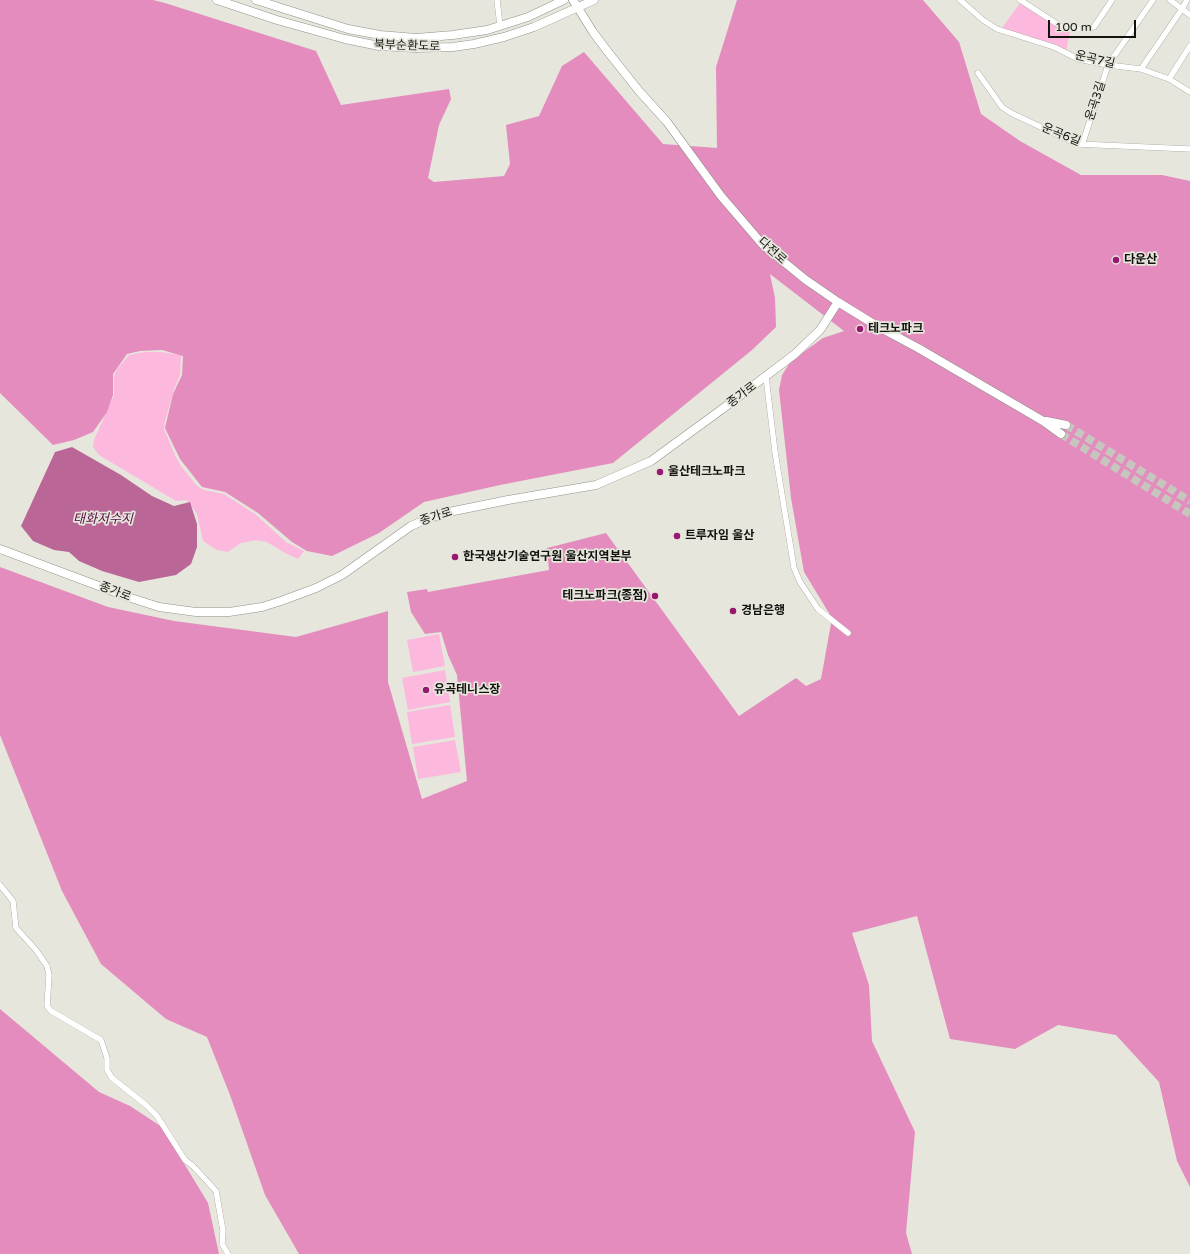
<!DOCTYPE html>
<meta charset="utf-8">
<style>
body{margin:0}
#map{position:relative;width:1190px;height:1254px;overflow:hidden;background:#e6e6dd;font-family:"Varela Round",sans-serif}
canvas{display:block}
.scale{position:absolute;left:1048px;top:20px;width:88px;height:18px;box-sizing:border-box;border:2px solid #12120f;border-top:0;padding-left:5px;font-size:12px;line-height:14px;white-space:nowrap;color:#12120f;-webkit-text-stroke:3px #e6e6dd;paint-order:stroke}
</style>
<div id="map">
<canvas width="1190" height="1254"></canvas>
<div class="scale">100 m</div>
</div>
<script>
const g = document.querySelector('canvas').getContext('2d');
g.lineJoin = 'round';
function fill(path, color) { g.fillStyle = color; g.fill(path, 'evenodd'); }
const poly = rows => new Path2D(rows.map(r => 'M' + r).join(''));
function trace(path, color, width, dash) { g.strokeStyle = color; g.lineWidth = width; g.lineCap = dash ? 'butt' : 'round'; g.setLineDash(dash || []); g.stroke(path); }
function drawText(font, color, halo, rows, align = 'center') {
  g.font = font + ' "Varela Round","Noto Sans KR",sans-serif'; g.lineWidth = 3.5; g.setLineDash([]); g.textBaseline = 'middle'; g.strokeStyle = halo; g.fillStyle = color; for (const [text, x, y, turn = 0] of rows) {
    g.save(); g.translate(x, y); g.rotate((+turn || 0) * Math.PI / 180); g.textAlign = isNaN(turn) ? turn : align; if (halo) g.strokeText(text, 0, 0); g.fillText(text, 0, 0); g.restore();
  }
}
const green = poly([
 [1020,3,1061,30,1070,32,1066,52,1002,28],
 [145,352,161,352,181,355,180,375,174,389,165,421,164,429,176,457,181,466,197,486,204,490,224,494,255,514,286,542,304,551,298,559,285,553,267,542,256,540,241,543,228,552,217,550,203,541,197,514,187,500,176,501,99,455,93,447,94,440,114,395,114,376,117,369,129,355],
 [439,634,445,666,413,672,407,640],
 [445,670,450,702,408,710,402,678],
 [450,705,455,737,412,744,407,712],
 [455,740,461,772,418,779,413,747]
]);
const forest = poly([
 [0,0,153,0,165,3,316,51,341,105,449,89,451,99,439,125,428,178,434,182,504,176,510,164,506,125,539,116,562,66,584,52,663,144,717,148,716,67,737,0,923,0,959,42,981,114,1020,141,1081,175,1162,175,1190,181,1190,1187,1177,1161,1159,1082,1116,1035,1058,1025,1015,1049,950,1039,917,916,852,933,869,985,872,1041,915,1132,906,1233,912,1254,299,1254,265,1195,230,1095,207,1037,166,1019,101,964,62,891,0,735,0,567,108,607,174,621,296,637,388,611,388,682,422,799,467,781,457,675,448,655,441,632,425,634,411,612,407,592,427,589,428,592,549,570,547,548,606,533,739,716,796,678,806,686,821,679,832,618,804,572,791,498,779,390,782,375,791,361,823,338,844,331,770,274,775,298,776,327,752,350,613,463,500,485,424,502,379,533,332,556,307,551,292,542,258,513,225,492,202,487,180,459,165,428,173,394,182,375,183,356,162,350,140,351,127,354,113,374,113,395,107,412,93,432,74,440,53,445,0,393],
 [0,1009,99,1092,130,1106,162,1127,208,1203,219,1254,0,1254]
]);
const water = poly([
 [72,447,121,475,152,496,174,506,190,502,197,524,197,547,191,564,176,575,139,582,102,571,79,561,69,552,54,550,33,541,21,526,55,452]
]);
const secondaryTunnel = poly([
 [1066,425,1190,501],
 [1061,434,1190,514]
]);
const street = poly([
 [497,0,500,26],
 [960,0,983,20,997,29,1054,47,1078,59,1108,65,1141,69,1169,79,1190,92],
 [1020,0,1065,29,1088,29,1094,27,1112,0],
 [1170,0,1190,15],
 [1141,69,1182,9,1187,0],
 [978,73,1002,107,1011,113,1077,144,1190,149],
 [1169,79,1190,46],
 [1082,145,1108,65,1153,0],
 [766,377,775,452,794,568,800,582,818,609,848,633],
 [0,885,13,901,16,928,36,950,47,966,49,975,47,1006,51,1011,101,1040,107,1058,107,1070,112,1078,146,1105,157,1116,185,1160,193,1166,216,1191,223,1231,222,1244,228,1254]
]);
const secondary = poly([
 [217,0,277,20,345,39,379,46,416,48,453,47,474,44,504,37,534,27,594,0],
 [256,0,348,29,380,35,416,38,453,35,487,30,528,17,564,0],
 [573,0,593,32,608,52,639,91,667,122,721,196,763,245,806,280,838,302,877,326,918,348,1043,421,1061,434],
 [1046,421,1066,425],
 [0,549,128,597,159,607,196,612,229,612,262,607,281,601,316,588,342,575,411,526,427,519,449,512,508,500,596,485,651,461,725,407,795,354,820,330,838,302]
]);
const markers = [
 [1116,260,4,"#98186f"],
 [860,329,4,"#98186f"],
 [660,472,4,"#98186f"],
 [677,536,4,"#98186f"],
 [455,557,4,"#98186f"],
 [655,596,4,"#98186f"],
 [733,611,4,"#98186f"],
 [426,690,4,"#98186f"]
];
const streetNames = [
 ["북부순환도로",407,46,2],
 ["운곡7길",1095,60,13],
 ["운곡3길",1096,101,-72],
 ["운곡6길",1061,135,22],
 ["다전로",772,251,42],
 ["종가로",742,395,-37],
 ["종가로",436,517,-18],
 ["종가로",115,592,21]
];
const poiNames = [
 ["다운산",1124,260],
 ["테크노파크",868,329],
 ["울산테크노파크",668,472],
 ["트루자임 울산",685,536],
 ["한국생산기술연구원 울산지역본부",463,557],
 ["테크노파크(종점)",647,596,"right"],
 ["경남은행",741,611],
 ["유곡테니스장",434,690]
];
const waterNames = [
 ["태화저수지",103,520]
];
fill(green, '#fdb8de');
fill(forest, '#e38cbd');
fill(water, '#ba6797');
trace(secondaryTunnel, '#c6c6be', 8, [8, 4]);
trace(street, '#92928a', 6);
trace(secondary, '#92928a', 9);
trace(street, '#fff', 5.5);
trace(secondary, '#fff', 8);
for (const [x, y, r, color] of markers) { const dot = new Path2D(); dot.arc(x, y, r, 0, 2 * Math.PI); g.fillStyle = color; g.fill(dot); trace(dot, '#e6e6dd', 1.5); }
drawText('12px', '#12120f', '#e6e6dd', streetNames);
drawText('bold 12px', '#12120f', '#e6e6dd', poiNames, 'left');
drawText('italic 13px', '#590c40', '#e6e6dd', waterNames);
</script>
